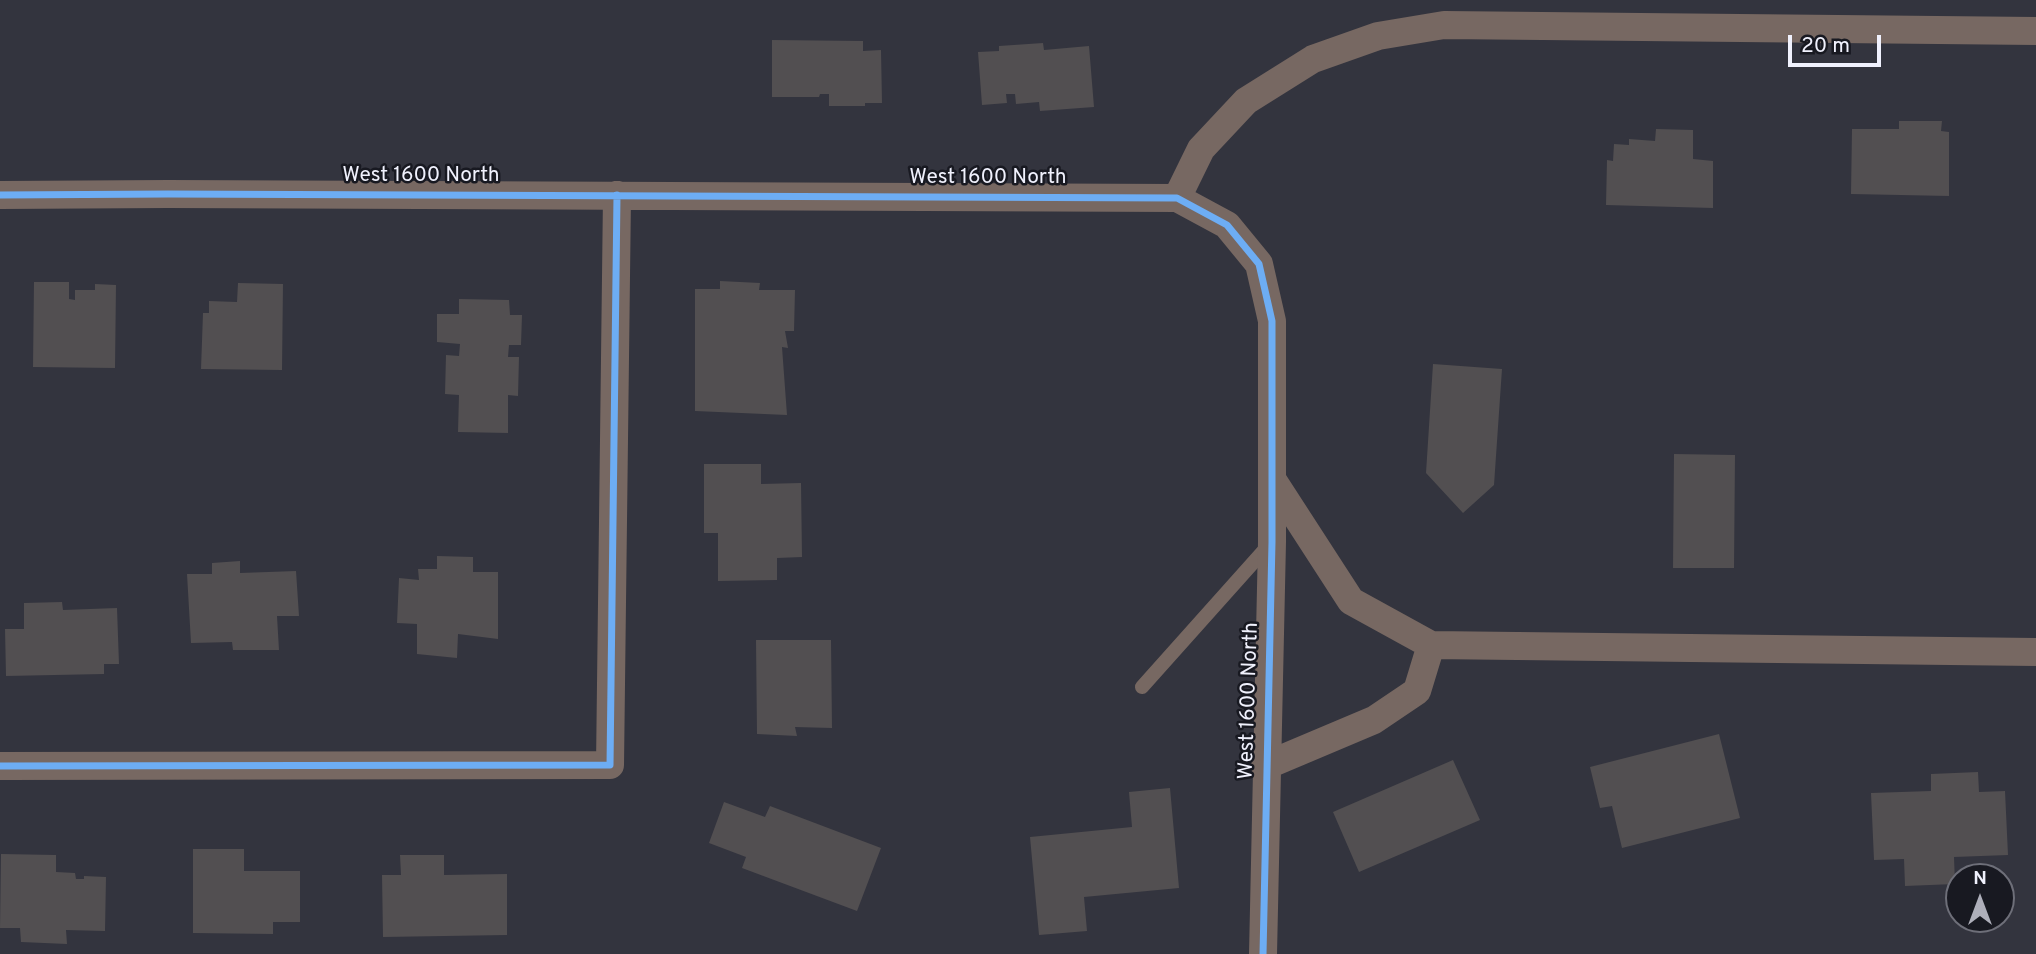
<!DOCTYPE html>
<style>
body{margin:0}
#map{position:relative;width:2036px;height:954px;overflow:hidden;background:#33343e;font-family:Overpass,sans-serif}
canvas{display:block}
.north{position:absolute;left:1945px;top:863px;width:70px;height:70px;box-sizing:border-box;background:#181921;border:2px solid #6e6f79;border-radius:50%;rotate:0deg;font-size:19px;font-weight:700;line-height:28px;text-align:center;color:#f0f1fd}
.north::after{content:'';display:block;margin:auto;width:24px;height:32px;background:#aeafba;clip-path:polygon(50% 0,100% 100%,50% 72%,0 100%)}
.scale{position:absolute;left:1788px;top:35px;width:93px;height:32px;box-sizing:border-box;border:4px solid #f0f1fd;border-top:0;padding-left:9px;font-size:21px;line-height:24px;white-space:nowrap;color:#f0f1fd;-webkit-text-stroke:5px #181921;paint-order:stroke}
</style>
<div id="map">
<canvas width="2036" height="954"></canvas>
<div class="north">N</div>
<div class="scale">20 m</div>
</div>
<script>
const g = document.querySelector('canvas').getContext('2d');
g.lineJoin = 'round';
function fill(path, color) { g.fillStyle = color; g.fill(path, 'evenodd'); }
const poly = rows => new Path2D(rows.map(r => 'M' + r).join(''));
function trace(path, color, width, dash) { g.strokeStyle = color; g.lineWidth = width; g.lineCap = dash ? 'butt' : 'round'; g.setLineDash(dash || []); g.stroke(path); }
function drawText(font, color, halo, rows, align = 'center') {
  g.font = font + ' Overpass,sans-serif'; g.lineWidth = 5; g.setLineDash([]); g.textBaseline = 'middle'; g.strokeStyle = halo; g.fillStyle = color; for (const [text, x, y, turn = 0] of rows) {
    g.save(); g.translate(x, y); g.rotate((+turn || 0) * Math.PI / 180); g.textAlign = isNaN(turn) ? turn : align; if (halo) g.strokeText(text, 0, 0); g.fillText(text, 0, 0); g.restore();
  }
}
const building = poly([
 [772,40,863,41,863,51,881,50,882,103,865,103,865,106,829,106,829,94,820,94,819,97,772,97],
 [1043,43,1044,50,1089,46,1094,107,1040,111,1039,102,1016,104,1015,94,1006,94,1007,103,982,105,978,52,999,51,999,46],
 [1899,121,1942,121,1941,131,1949,132,1949,196,1851,194,1852,129,1899,129],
 [1656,129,1693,130,1693,159,1713,161,1713,208,1606,205,1607,160,1613,161,1614,144,1629,145,1629,139,1655,141],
 [720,281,760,283,759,290,795,290,794,331,785,331,788,348,782,347,787,415,695,411,695,289,720,289],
 [34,282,69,282,69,299,75,300,75,290,95,290,95,284,116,285,115,368,33,367],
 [238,283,283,284,282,370,201,369,203,313,209,313,209,301,237,302],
 [459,299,509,300,510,315,522,315,521,345,509,345,508,357,519,357,518,396,508,395,508,433,458,432,459,395,445,394,446,355,459,356,460,344,437,342,437,314,459,314],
 [1433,364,1502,369,1494,485,1463,513,1426,473],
 [1674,454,1735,455,1734,568,1673,568],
 [704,464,761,464,761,484,801,483,802,557,777,558,777,580,718,581,718,533,704,533],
 [437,556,473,557,473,572,498,572,498,639,458,634,457,658,417,654,417,624,397,623,399,578,419,580,418,569,437,569],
 [240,561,240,573,296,571,299,616,277,616,279,650,233,650,232,642,191,643,187,574,212,574,212,563],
 [62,602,63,610,117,608,119,664,104,664,104,674,6,676,5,629,24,629,24,603],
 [756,640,831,640,832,728,795,727,797,736,757,734],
 [1719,734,1740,818,1622,848,1612,806,1600,808,1590,767],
 [1453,760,1480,820,1359,872,1333,812],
 [1978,772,1979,792,2005,791,2008,855,1954,857,1955,884,1905,886,1904,859,1874,860,1871,793,1931,791,1931,774],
 [1170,788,1179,888,1084,897,1087,931,1039,935,1030,837,1132,827,1129,792],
 [724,802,765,817,770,806,881,848,857,911,742,868,746,857,709,843],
 [193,849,244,849,244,871,300,871,300,922,273,922,273,934,193,933],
 [1,854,56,855,56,872,75,873,76,879,84,879,84,876,106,877,105,931,66,930,67,944,21,942,20,928,0,928],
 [400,855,444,855,444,875,507,874,507,935,383,937,382,875,401,875]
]);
const service = poly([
 [1142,687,1268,546]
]);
const minor = poly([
 [0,195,168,194,1177,198,1227,225,1259,264,1272,321,1272,542,1263,954],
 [1177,198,1201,149,1246,101,1313,59,1378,36,1444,25,2036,31],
 [1272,479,1351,601,1431,645,2036,652],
 [0,766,610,765,617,195],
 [1265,766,1374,720,1417,691,1431,645]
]);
const cycleway = poly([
 [0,195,168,194,1177,198,1227,225,1259,264,1272,321,1272,542,1263,954],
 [0,766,610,765,617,195]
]);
const streetNames = [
 ["West 1600 North",421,177],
 ["West 1600 North",988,179],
 ["West 1600 North",1250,701,-88]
];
fill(building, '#524f51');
trace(service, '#776862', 14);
trace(minor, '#776862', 28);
trace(cycleway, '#6dadf4', 7);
drawText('21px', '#f0f1fd', '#181921', streetNames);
</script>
